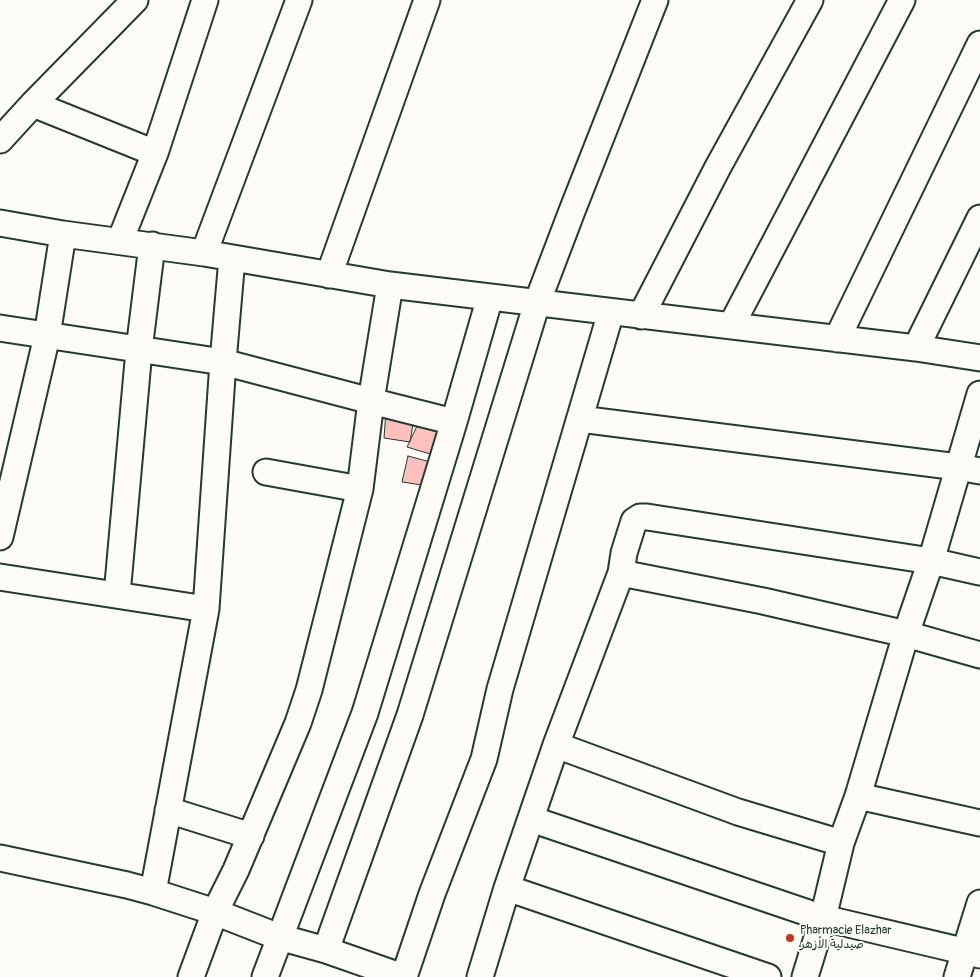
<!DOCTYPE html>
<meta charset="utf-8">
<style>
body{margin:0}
canvas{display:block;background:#fdfcf7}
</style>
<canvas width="980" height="977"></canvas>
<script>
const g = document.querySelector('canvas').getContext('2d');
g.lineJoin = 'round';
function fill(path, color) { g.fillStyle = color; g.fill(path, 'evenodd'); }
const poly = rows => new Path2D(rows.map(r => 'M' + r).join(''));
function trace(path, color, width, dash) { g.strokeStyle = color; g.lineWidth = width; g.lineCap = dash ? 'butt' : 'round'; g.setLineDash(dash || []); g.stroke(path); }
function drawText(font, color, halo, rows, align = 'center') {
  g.font = font + ' Pangolin,"Playpen Sans Arabic",sans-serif'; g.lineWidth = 4; g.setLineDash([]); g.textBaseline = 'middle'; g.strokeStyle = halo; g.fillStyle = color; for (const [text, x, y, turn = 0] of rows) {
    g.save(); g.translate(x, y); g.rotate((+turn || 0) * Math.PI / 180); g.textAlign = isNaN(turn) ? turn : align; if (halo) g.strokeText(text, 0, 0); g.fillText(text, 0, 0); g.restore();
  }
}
const building = poly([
 [386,411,414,418,410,442,384,438,386,411],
 [420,420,444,426,437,456,407,447,420,420],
 [408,456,434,463,429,486,402,482,408,456]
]);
const minor = poly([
 [33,104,155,153],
 [0,140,33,104,135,0],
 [0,223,63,234,204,253,390,285,916,348,980,358],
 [120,241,155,153,205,0],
 [204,253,299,0],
 [329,275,427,0],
 [641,316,718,167,810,0],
 [731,326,902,0],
 [0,328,223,362,232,258],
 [837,339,980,44],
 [916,348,980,218],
 [580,419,958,467,980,471],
 [266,472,360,489],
 [0,537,47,336,63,234],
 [980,572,931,561,647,517,640,517,634,521,624,553,621,573,763,601,906,634,980,655],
 [0,577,206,609,223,362,371,401,390,285],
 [117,595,139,350,152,245],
 [556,745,738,812,841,843],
 [858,796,980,823],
 [168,810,251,836],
 [531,819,823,918,980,955],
 [0,858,127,885,153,892,215,912,279,937,326,950,403,977],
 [507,888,768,977],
 [153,892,206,609],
 [326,950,410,715,537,303,572,211,655,0],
 [191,977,215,912,236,870,298,723,309,690,360,489,371,401,454,422],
 [265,977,365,713,454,422,490,297],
 [404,977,432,894,484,759,500,689,611,312],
 [480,977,507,888,556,745,621,573],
 [805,977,823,918,841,843,858,796,906,634,931,561,980,394],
 [957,977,980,903]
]);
const markers = [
 [790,938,5,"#c8321e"]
];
const poiNames = [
 ["Pharmacie Elazhar",800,931],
 ["صيدلية الأزهر",800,945]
];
fill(building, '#fdc0bd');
trace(building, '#1f3d34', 1);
trace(minor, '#1f3d34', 29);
trace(minor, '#fdfcf7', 25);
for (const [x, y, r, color] of markers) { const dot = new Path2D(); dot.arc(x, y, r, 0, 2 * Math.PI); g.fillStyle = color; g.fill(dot); trace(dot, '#fdfcf7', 2); }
drawText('12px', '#1f3d34', '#fdfcf7', poiNames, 'left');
</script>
